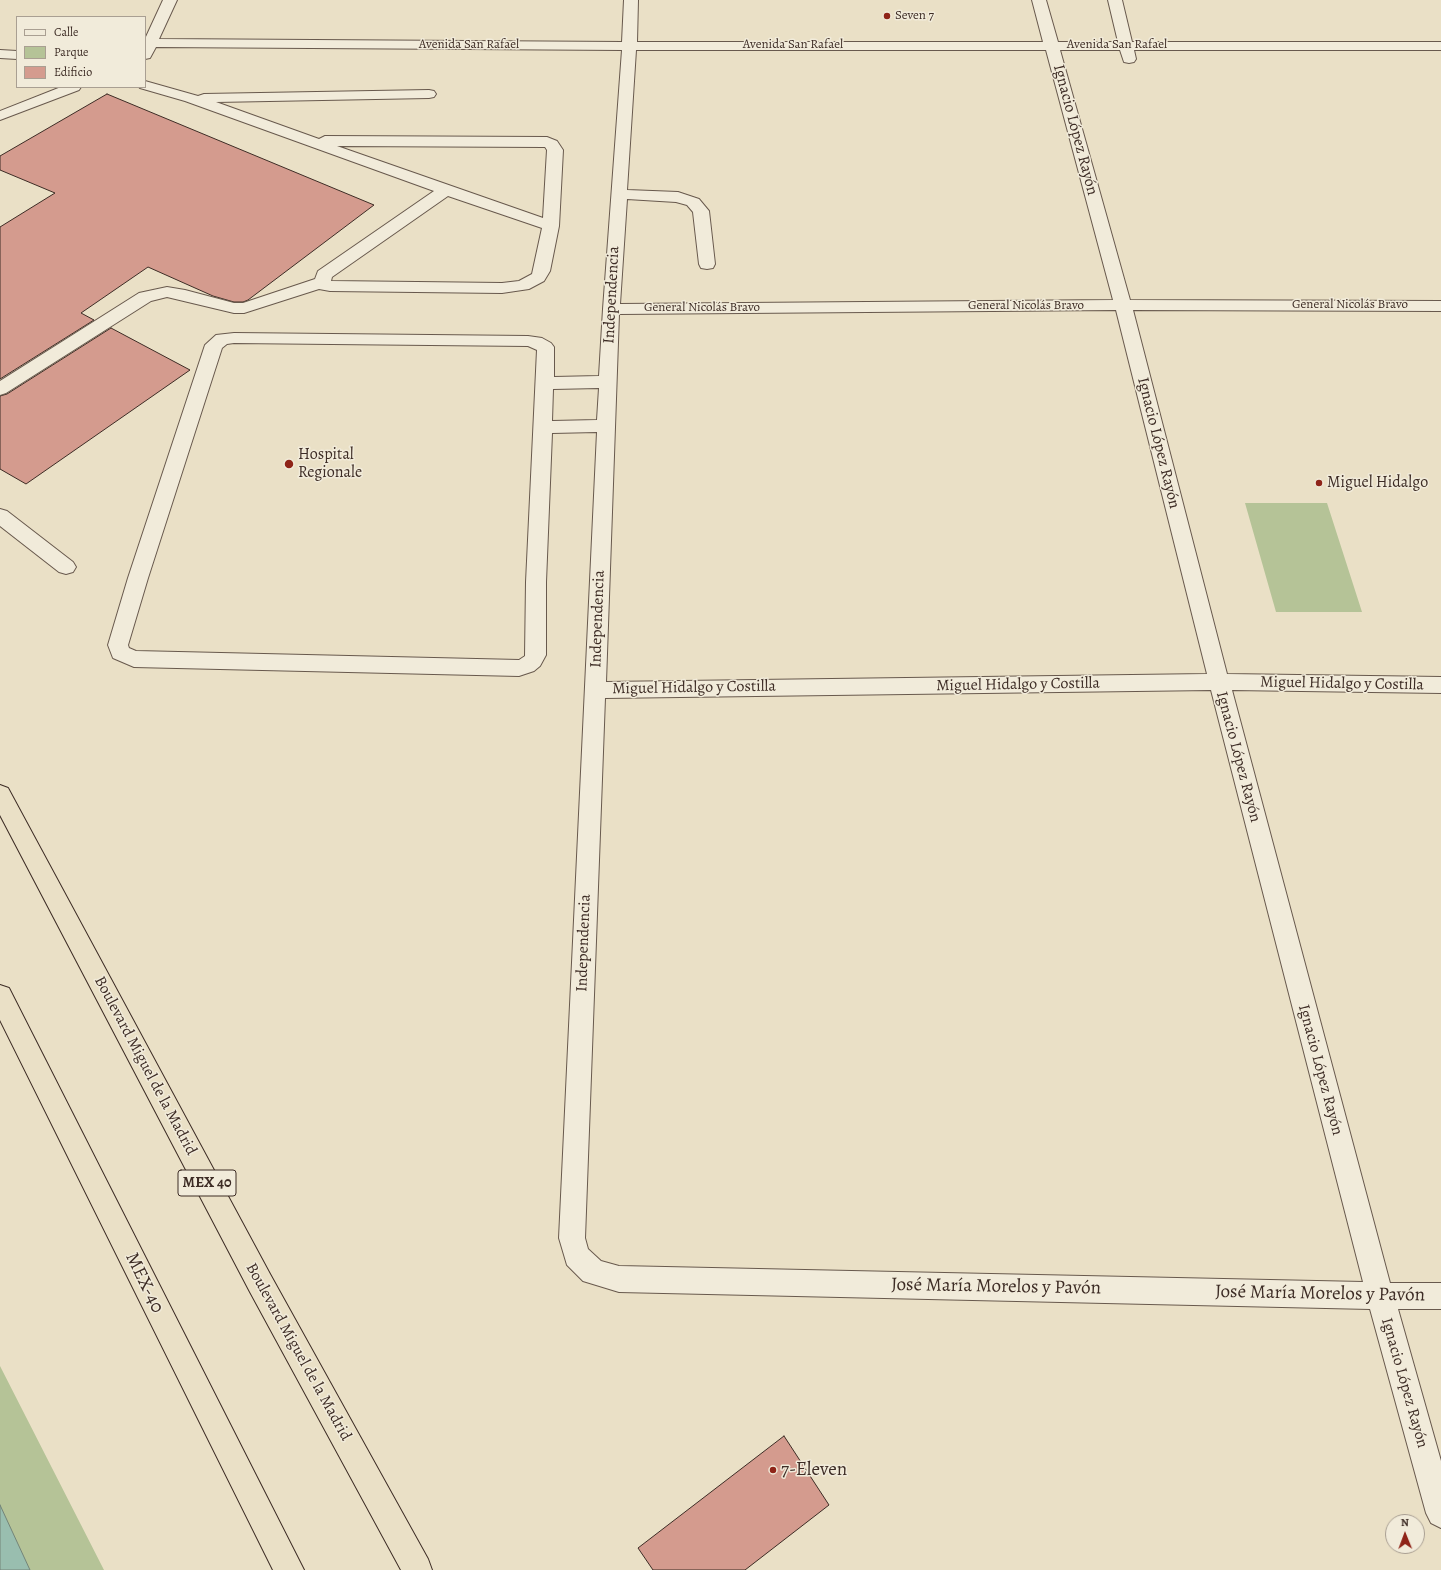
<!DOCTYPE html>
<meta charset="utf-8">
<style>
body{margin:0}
#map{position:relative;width:1441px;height:1570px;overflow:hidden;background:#eae0c6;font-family:Alegreya,serif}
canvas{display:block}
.legend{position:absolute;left:16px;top:16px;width:130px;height:72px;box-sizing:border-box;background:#f1ebda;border:1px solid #a99f92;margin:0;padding:5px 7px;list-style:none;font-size:12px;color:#3d2c25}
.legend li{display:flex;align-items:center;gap:8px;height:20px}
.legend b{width:20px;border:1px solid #a99f92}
.north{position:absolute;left:1385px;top:1514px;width:40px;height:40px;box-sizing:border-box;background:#f1ebda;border:1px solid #a99f92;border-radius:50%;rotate:359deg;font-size:11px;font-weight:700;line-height:16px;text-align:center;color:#3d2c25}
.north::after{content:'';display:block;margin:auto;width:14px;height:18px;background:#8f2418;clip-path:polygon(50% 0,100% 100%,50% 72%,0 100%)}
</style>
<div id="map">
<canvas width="1441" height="1570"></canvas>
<ul class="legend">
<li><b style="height:5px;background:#f1ebda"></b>Calle</li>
<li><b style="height:11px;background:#b5c397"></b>Parque</li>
<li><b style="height:11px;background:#d49b8e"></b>Edificio</li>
</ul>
<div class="north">N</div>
</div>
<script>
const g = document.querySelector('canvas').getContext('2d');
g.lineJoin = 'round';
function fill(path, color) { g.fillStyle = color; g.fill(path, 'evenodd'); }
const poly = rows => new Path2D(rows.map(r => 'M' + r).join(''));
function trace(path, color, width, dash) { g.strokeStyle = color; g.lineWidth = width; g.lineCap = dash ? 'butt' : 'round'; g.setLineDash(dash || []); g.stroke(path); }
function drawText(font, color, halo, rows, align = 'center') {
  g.font = font + ' Alegreya,serif'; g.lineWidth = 3; g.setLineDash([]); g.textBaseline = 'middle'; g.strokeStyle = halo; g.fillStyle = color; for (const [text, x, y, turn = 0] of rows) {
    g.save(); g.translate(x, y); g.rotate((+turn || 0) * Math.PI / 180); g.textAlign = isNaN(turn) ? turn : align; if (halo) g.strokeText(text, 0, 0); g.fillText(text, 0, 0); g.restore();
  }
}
const green = poly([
 [1245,503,1327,503,1362,612,1276,612],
 [0,1366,104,1570,0,1570]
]);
const water = poly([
 [0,1505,30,1570,0,1570,0,1505]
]);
const building = poly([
 [107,94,374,205,248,300,243,302,234,302,213,296,148,267,81,313,94,320,0,379,0,227,55,193,0,170,0,156,107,94],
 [111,328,190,370,26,484,0,469,0,396,7,394,111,328],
 [784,1436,829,1505,745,1570,653,1570,638,1548,784,1436]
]);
const minor = poly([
 [163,0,177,0,159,39,622,42,624,0,638,0,637,42,1043,42,1032,0,1046,0,1058,42,1118,42,1108,0,1122,0,1132,42,1441,42,1441,50,1134,50,1136,59,1134,62,1129,63,1124,62,1120,50,1060,50,1130,300,1441,301,1441,311,1133,310,1227,674,1441,677,1441,693,1232,690,1390,1283,1441,1283,1441,1309,1398,1309,1441,1461,1441,1528,1431,1523,1426,1513,1370,1309,619,1292,583,1281,567,1265,559,1238,597,432,552,433,546,582,546,655,540,666,534,671,519,676,134,667,113,658,108,645,128,578,205,345,216,335,234,333,528,336,542,338,551,343,554,347,554,377,599,376,603,309,622,50,156,47,150,58,145,59,145,39,163,0],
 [636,50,1046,50,1113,300,620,304,627,199,676,202,687,205,693,212,699,264,701,268,707,269,713,268,715,264,709,211,699,199,678,192,627,190,636,50],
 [1116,310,1207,674,606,682,619,314,1116,310],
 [234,343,528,346,537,350,526,582,525,656,519,660,136,651,129,648,128,645,148,578,222,348,227,344,234,343],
 [599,388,597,420,552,421,553,389,599,388],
 [1211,690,1363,1282,619,1266,601,1261,588,1249,585,1238,605,698,1211,690],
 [0,50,17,51,17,59,0,58,0,50],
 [145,81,198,96,204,94,429,90,434,91,436,94,434,97,429,98,216,102,319,139,325,136,547,137,557,141,563,150,559,226,550,271,544,281,529,289,502,293,330,291,319,289,244,313,234,313,167,297,151,301,6,393,0,395,0,381,139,293,167,287,185,290,234,303,243,303,315,279,318,271,434,191,185,101,140,88,139,87,145,87,145,81],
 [337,146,545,147,547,150,543,218,337,146],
 [448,196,542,228,532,274,519,281,502,283,331,281,332,277,448,196],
 [61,87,81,87,79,90,0,120,0,111,61,87],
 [0,509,7,511,73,562,76,567,73,572,66,574,59,572,0,526,0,509]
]);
const highway = poly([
 [0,785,8,788,270,1274,428,1559,432,1570,401,1570,250,1292,0,815,0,785],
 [0,985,9,988,304,1570,273,1570,0,1020,0,985]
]);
const markers = [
 [887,16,4,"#8f2418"],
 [289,464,5,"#8f2418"],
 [1319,483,4,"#8f2418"],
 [773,1470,4,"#8f2418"]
];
const farPoinames = [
 ["Seven 7",895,16]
];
const farStreetnames = [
 ["Avenida San Rafael",469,45],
 ["Avenida San Rafael",793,45],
 ["Avenida San Rafael",1117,45],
 ["General Nicolás Bravo",1350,305],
 ["General Nicolás Bravo",1026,306],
 ["General Nicolás Bravo",702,308]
];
const shields = [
 [207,1183,58]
];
const shieldNames = [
 ["MEX 40",207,1183]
];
const streetNames = [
 ["Ignacio López Rayón",1075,130,75],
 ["Independencia",612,295,-87],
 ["Ignacio López Rayón",1158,443,76],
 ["Independencia",598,619,-88],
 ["Miguel Hidalgo y Costilla",1342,684,1],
 ["Miguel Hidalgo y Costilla",1018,685,-1],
 ["Miguel Hidalgo y Costilla",694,688,-1],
 ["Ignacio López Rayón",1238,757,75],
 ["Independencia",584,943,-88],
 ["Boulevard Miguel de la Madrid",145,1066,62],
 ["Ignacio López Rayón",1320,1070,75],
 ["Boulevard Miguel de la Madrid",298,1352,61],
 ["Ignacio López Rayón",1404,1383,74]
];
const poiNames = [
 ["Hospital",298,455],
 ["Regionale",298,473],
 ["Miguel Hidalgo",1327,483]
];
const nearStreetnames = [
 ["MEX-40",144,1283,64],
 ["José María Morelos y Pavón",996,1287,1],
 ["José María Morelos y Pavón",1320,1294,1]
];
const nearPoinames = [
 ["7-Eleven",781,1470]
];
fill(green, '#b5c397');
fill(water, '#99beaf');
trace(water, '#748478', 1);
fill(building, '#d49b8e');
trace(building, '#3d2c25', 1);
trace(minor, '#68594d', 2);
trace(highway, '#3d2c25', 2);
fill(minor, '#f1ebda');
fill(highway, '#eae0c6');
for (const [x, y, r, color] of markers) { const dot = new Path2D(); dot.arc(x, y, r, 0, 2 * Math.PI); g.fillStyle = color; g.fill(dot); trace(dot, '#f1ebda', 1.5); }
drawText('13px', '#3d2c25', '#f1ebda', farPoinames, 'left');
drawText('13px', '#3d2c25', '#f1ebda', farStreetnames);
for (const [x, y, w] of shields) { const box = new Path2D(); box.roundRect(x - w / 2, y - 13, w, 26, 3); g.fillStyle = '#f1ebda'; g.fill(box); trace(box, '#3d2c25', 1); }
drawText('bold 15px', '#3d2c25', null, shieldNames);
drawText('16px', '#3d2c25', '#f1ebda', streetNames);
drawText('16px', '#3d2c25', '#f1ebda', poiNames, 'left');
drawText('19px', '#3d2c25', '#f1ebda', nearStreetnames);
drawText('19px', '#3d2c25', '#f1ebda', nearPoinames, 'left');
</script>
